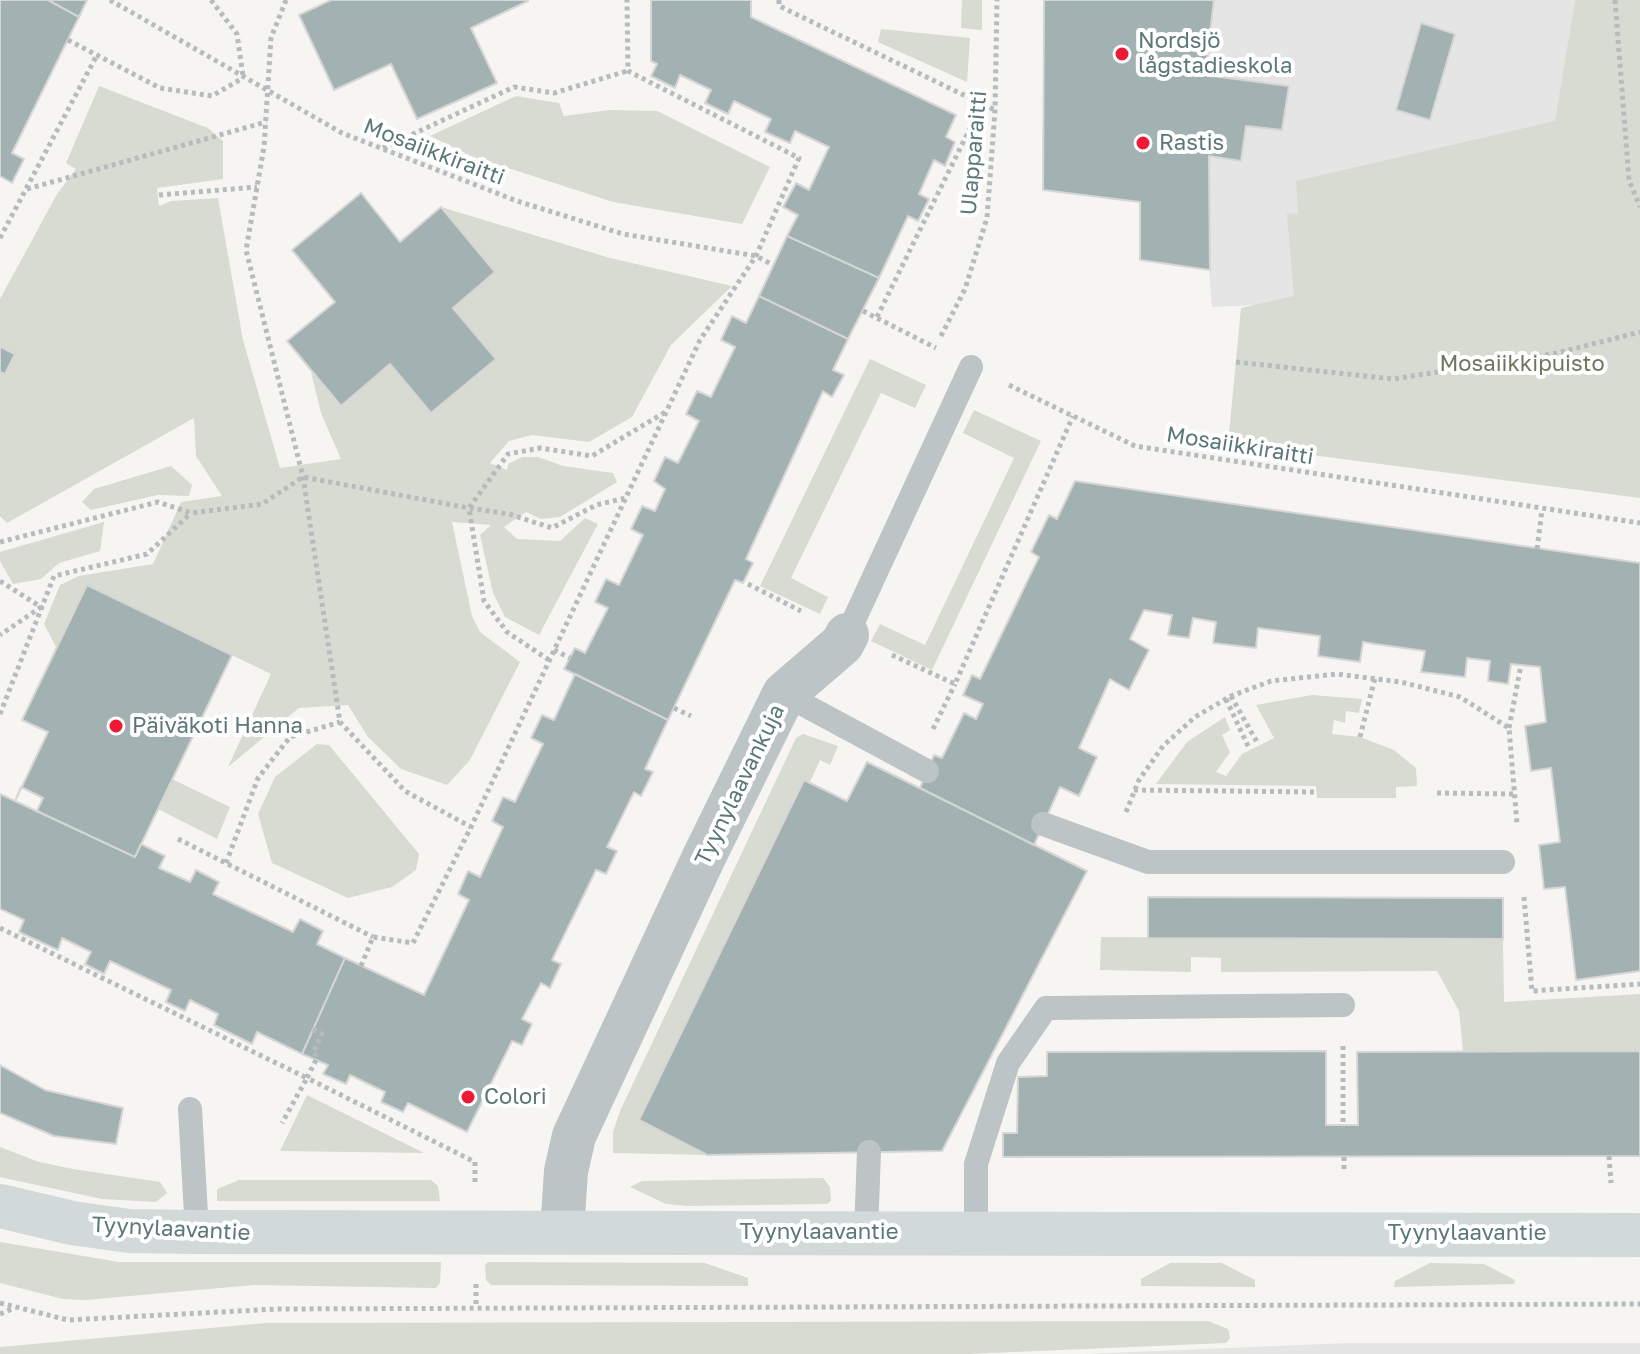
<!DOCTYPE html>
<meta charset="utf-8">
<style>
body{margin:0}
canvas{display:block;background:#f6f5f2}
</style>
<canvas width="1640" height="1354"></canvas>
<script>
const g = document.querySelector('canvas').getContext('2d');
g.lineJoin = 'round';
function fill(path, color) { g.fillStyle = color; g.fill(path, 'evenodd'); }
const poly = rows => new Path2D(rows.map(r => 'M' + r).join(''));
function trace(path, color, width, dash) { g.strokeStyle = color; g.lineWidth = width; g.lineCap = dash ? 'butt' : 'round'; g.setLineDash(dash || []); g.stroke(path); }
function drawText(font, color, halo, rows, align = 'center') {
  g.font = font + ' "Golos Text",sans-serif'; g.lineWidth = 8; g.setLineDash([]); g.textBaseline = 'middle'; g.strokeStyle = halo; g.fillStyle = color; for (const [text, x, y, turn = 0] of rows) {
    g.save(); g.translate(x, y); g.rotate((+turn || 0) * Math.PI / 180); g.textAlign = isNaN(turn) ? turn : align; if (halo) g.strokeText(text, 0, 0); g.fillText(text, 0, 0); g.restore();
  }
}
const built = poly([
 [1044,0,1575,0,1537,240,1258,305,1212,307,1209,270,1140,260,1140,203,1043,190],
 [1349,1343,1640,1343,1640,1354,1084,1354]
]);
const green = poly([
 [962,0,982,0,982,30,961,28],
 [1575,0,1640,0,1640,498,1228,444,1241,308,1294,296,1287,214,1298,213,1296,181,1555,121],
 [881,29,970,38,967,82,878,42],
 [99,86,208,128,223,141,223,179,157,188,159,206,171,201,218,198,243,340,280,468,341,459,321,413,311,372,341,405,390,364,495,359,453,308,495,272,441,207,610,258,732,286,671,345,632,417,589,442,532,435,509,441,490,463,507,470,508,464,522,457,538,457,563,466,613,473,617,482,560,517,541,519,526,512,504,527,517,539,560,541,585,518,598,524,539,635,505,617,493,593,480,535,491,525,452,522,472,616,480,632,520,662,470,760,447,785,401,769,368,737,348,705,299,708,228,767,271,674,87,585,56,647,44,624,60,585,79,576,153,564,181,502,222,496,196,456,194,418,7,523,0,516,0,299,57,194,76,169,66,163],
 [516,96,559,103,564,116,609,110,657,111,770,167,742,224,613,202,471,156,430,136],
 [870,359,926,385,915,408,881,393,791,578,828,597,820,614,760,586],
 [974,410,1041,441,932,670,871,641,880,624,925,645,1014,458,963,433],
 [171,466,192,485,189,496,158,495,91,510,82,502,94,489],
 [104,522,100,551,59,563,41,579,13,584,0,561,0,552],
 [1312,695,1362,699,1359,713,1346,711,1345,723,1334,720,1332,734,1360,737,1394,750,1416,768,1417,786,1396,787,1396,798,1317,798,1316,786,1156,784,1187,742,1225,717,1230,730,1222,735,1230,752,1216,772,1226,776,1242,754,1274,738,1256,705],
 [803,734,838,746,830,765,820,760,810,782,804,780,639,1120,707,1155,613,1153,613,1132,620,1111,796,738],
 [317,744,329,745,419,854,416,870,392,887,348,898,272,863,258,814,275,777],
 [172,779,230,807,217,839,158,809],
 [1101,937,1503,939,1504,1002,1640,994,1640,1051,1463,1051,1459,1011,1437,971,1221,972,1221,958,1191,957,1191,972,1100,970],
 [307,1095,424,1153,280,1151],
 [0,1147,39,1162,73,1169,160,1182,167,1193,156,1202,102,1199,4,1178,0,1177],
 [823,1178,830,1187,831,1201,827,1204,687,1206,666,1204,630,1187,642,1181],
 [239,1180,431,1180,438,1186,440,1201,217,1201,217,1189],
 [0,1242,119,1262,441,1262,440,1283,436,1288,254,1285,85,1300,63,1299,0,1283],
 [488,1262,705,1263,748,1278,748,1286,491,1285,486,1280,485,1265],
 [1170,1263,1222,1263,1255,1280,1255,1287,1141,1286,1141,1279],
 [1430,1263,1484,1264,1515,1280,1514,1284,1394,1287,1395,1281],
 [1208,1321,1228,1329,1230,1338,1226,1343,967,1354,0,1354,0,1347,266,1323]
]);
const building = poly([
 [0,0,48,0,79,17,12,153,24,159,12,183,0,176,0,0],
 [48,0,87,0,79,17,48,0],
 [331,0,528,0,528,1,471,28,497,83,417,119,391,64,334,90,299,15,331,0],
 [751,0,751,17,956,115,946,137,955,142,945,166,934,160,919,194,929,199,918,221,908,216,879,278,787,236,798,215,783,207,796,183,809,190,829,147,795,131,790,143,765,132,771,119,734,101,728,114,705,103,711,90,680,75,675,88,651,76,657,64,651,61,651,0,751,0],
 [1044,0,1214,0,1205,75,1289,86,1282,130,1246,126,1241,161,1209,156,1210,270,1140,260,1140,202,1043,190,1044,0],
 [1421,23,1455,34,1430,120,1396,110,1421,23],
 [361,193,400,242,441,207,495,272,453,308,496,359,431,413,390,364,341,406,287,341,335,302,292,250,361,193],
 [787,236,879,278,848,339,759,296,787,236],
 [759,296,848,339,833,370,844,375,832,397,823,391,746,559,753,563,743,583,735,580,668,720,564,669,575,648,585,653,608,608,595,602,606,579,619,585,643,535,631,529,642,506,655,511,665,489,654,481,665,457,678,463,699,421,686,414,697,391,711,397,735,347,721,340,732,316,746,323,759,296],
 [0,347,15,354,5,374,0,372,0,347],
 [1075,481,1640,563,1640,971,1576,980,1565,887,1544,889,1539,845,1560,842,1551,768,1531,771,1525,726,1546,722,1540,667,1511,664,1508,684,1488,681,1490,661,1467,658,1465,677,1421,672,1425,651,1375,644,1363,642,1360,662,1318,656,1320,636,1258,628,1256,648,1213,643,1216,622,1193,618,1189,638,1168,635,1172,615,1144,610,1130,639,1149,650,1129,690,1110,679,1079,748,1097,757,1079,796,1060,787,1034,845,920,788,934,755,942,758,964,713,976,719,983,704,963,695,972,675,980,679,1039,557,1031,552,1049,515,1057,519,1075,481],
 [87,585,232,655,135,857,15,801,48,732,22,720,87,585],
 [575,674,668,720,645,769,653,772,641,796,634,792,607,847,617,851,606,874,596,870,552,960,561,964,550,988,541,983,522,1019,532,1024,522,1045,512,1041,467,1132,408,1103,403,1112,381,1102,385,1092,350,1075,346,1084,323,1074,328,1065,302,1054,345,958,424,995,469,900,458,894,468,871,480,877,503,827,492,821,503,797,515,802,543,744,531,738,542,715,554,720,575,674],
 [867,762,1087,871,942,1151,707,1155,639,1120,804,780,847,801,867,762],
 [21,787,43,798,37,811,135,857,141,844,165,856,159,868,190,882,196,870,219,882,213,894,293,932,300,919,323,931,317,944,345,958,302,1054,257,1032,252,1044,214,1025,218,1014,190,1000,185,1011,166,1002,171,990,110,961,104,974,85,964,91,952,62,938,58,950,19,932,24,920,0,909,0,794,15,801,21,787],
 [1148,897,1503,898,1503,939,1148,938,1148,897],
 [1326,1051,1326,1125,1358,1125,1357,1052,1640,1051,1640,1156,1003,1157,1003,1133,1017,1133,1018,1077,1047,1076,1047,1052,1326,1051],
 [0,1065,45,1090,123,1108,116,1144,54,1136,0,1113,0,1065]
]);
const path = poly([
 [110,0,342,133,517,201,623,234,756,256,773,265],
 [211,0,237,34,243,76],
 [286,0,271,38,264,147,246,250,303,477,340,722,405,791,471,827],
 [779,0,779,6,995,110],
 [1615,0,1629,180,1640,207],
 [68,40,160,88,212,96,243,78],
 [383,148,514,87,554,93,627,71],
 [27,189,266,122],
 [159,195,257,187],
 [0,238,97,55],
 [863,311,936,348],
 [877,317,981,106],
 [941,336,965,289,987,218,995,110,997,0],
 [1236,362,1393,379,1557,353,1640,332],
 [1009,385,1135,446,1640,523],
 [0,542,158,502,191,513,262,504,303,477,469,508,508,454,540,448,592,456,667,411],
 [1537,549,1542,510],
 [0,581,41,607,0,635],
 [748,584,801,611],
 [554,650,570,658],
 [892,655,955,684,1073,416],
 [549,660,507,632,484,601,469,508,509,514,552,528,596,505,626,498],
 [1231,696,1258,744],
 [1226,699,1249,748],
 [674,708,691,716],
 [0,714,54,576,147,554,191,513],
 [1509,728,1521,665],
 [933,729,955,684],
 [1360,737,1375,678],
 [1134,790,1317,792],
 [1437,793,1513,794],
 [1126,812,1139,780,1163,746,1195,717,1231,696,1271,681,1337,674,1401,682,1460,697,1509,728,1517,824],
 [178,839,373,937],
 [226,863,258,778,290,737,340,722],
 [1524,897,1532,991,1640,984],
 [0,928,307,1078,282,1123],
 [361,966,373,937,413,943,471,827,700,340,756,256,799,158,628,71,627,0],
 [313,1029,322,1034,313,1053,318,1056],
 [1343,1046,1343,1125],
 [316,1060,307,1078,475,1162,475,1182],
 [1609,1156,1611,1183],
 [1344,1169,1344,1155],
 [476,1284,476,1307],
 [0,1303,68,1320,277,1309,1640,1304],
 [0,1314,12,1309]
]);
const lane = poly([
 [847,635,971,367],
 [784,694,927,771],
 [1043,824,1148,862,1503,862],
 [190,1109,197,1232],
 [866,1232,869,1152],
 [976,1232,976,1164,1008,1063,1046,1008,1343,1005]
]);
const street = poly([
 [562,1231,566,1171,574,1136,703,859,784,694,842,644,847,635]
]);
const secondary = poly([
 [0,1206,72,1223,129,1231,197,1232,1640,1235]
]);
const markers = [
 [1122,54,8,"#ee1a34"],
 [1143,143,8,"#ee1a34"],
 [116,726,8,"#ee1a34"],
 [468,1097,8,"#ee1a34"]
];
const poiNames = [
 ["Nordsjö",1138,41],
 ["lågstadieskola",1138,66],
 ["Rastis",1159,143],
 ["Päiväkoti Hanna",132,726],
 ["Colori",484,1097]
];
const streetNames = [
 ["Mosaiikkiraitti",434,152,21],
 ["Ulapparaitti",974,153,-85],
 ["Mosaiikkiraitti",1240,446,9],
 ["Tyynylaavankuja",740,785,-64],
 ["Tyynylaavantie",171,1229,3],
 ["Tyynylaavantie",819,1232],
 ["Tyynylaavantie",1467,1233]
];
const parkNames = [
 ["Mosaiikkipuisto",1522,364]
];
fill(built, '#e4e5e4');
fill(green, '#d8dbd1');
fill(building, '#a2b2b3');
trace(building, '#d7d6d5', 2);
trace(path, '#b6bcbd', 5, [4, 4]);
trace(lane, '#bcc4c5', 24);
trace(street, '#bcc4c5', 44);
trace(secondary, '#d1d9d9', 44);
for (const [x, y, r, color] of markers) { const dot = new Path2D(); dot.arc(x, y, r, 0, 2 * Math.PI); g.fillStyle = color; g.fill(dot); trace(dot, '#fff', 3); }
drawText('22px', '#5b7779', '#fff', poiNames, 'left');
drawText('22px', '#5b7779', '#fff', streetNames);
drawText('22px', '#6b775e', '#fff', parkNames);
</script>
